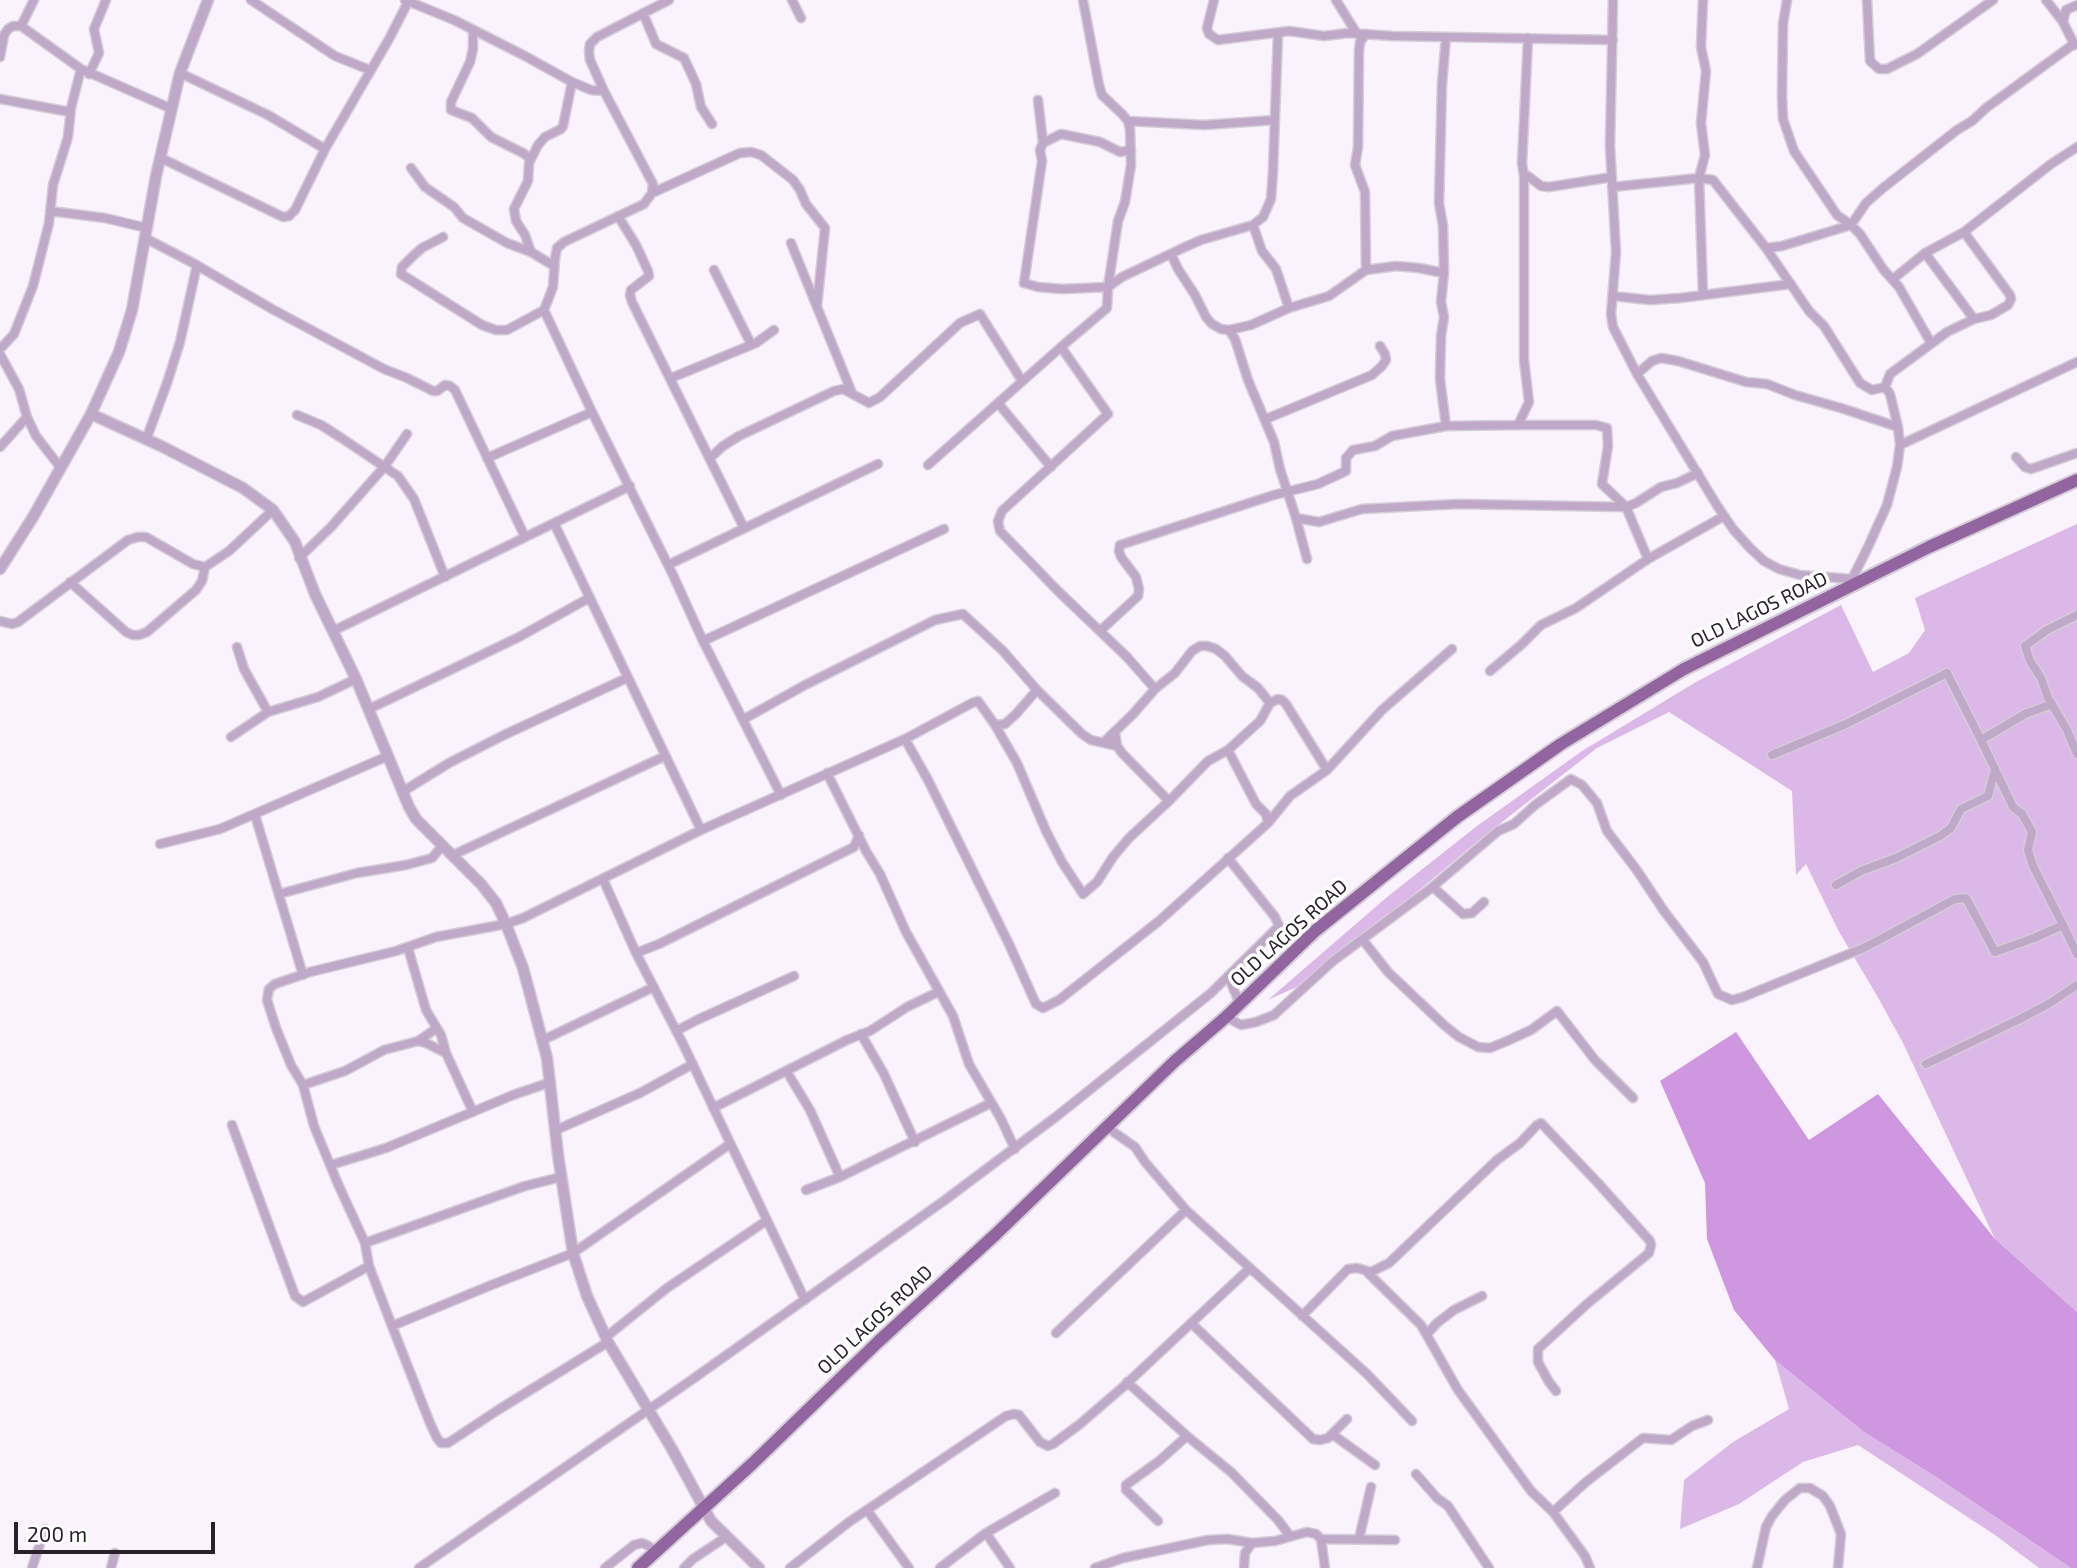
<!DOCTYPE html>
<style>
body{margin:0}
#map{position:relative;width:2077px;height:1568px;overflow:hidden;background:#faf3fd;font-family:"Exo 2",sans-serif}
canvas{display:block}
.scale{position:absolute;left:14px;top:1522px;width:201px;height:32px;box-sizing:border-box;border:4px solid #28212a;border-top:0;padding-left:9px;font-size:21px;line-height:24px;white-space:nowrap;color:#28212a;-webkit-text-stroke:5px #fff;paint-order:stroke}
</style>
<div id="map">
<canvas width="2077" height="1568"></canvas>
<div class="scale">200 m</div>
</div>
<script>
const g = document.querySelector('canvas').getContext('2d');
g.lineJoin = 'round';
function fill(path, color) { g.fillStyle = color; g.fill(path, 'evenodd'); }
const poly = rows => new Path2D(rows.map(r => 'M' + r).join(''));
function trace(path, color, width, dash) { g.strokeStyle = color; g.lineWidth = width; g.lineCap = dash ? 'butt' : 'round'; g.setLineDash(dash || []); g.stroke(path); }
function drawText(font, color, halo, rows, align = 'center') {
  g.font = font + ' "Exo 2",sans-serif'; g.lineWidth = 7; g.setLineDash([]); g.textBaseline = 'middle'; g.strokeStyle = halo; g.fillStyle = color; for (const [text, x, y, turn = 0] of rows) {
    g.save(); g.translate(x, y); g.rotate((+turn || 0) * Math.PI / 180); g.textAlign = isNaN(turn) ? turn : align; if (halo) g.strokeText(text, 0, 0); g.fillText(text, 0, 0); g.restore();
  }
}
const green = poly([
 [2077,524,2077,1312,1995,1239,1903,1043,1876,994,1838,930,1806,864,1796,875,1792,791,1669,712,1597,748,1479,840,1362,938,1323,975,1268,1000,1387,897,1477,826,1582,751,1696,682,1841,605,1873,672,1909,653,1925,630,1915,598],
 [1775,1360,1864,1432,1938,1478,2071,1568,2039,1568,1995,1535,1858,1445,1803,1462,1739,1504,1680,1529,1684,1480,1733,1442,1789,1409]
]);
const forest = poly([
 [1736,1032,1809,1140,1878,1094,1995,1239,2077,1312,2077,1568,2071,1568,1938,1478,1864,1432,1775,1360,1734,1310,1707,1239,1705,1183,1660,1081]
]);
const minor = poly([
 [251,0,335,56,370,70],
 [405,0,454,20,525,56,572,82,591,90,604,91],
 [792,0,801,18],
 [1083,0,1099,85,1102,95,1122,114,1128,121,1130,129,1131,165,1125,202,1118,221,1108,287,1107,308,1061,347,1108,414,1002,511,998,521,1000,531,1058,591,1127,657,1155,689],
 [1214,0,1207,28,1209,34,1218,40,1289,31,1324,36,1348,33,1393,36,1613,40],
 [1336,0,1357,34],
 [1613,0,1610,146,1616,252,1611,314,1613,327,1637,374,1718,507,1733,529,1750,548,1764,561,1779,569,1800,575,1852,579,1856,584],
 [1703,0,1701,47,1706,71,1701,123,1705,155,1699,178,1703,294],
 [1787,0,1783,24,1782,96,1783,119,1794,151,1837,215,1851,225,1860,234,1883,269,1899,287,1931,343],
 [1867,0,1870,61,1879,69,1887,69,1917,54,1993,0],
 [2046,0,2063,22,2074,44],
 [643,13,656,44,684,58,696,84,701,107,712,124],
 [2063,22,2066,10,2077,5],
 [21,26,34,0],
 [473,31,473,49,470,62,451,102,451,110,472,118,491,137,523,153,531,159],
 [1366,34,1360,42,1359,50,1358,147,1355,165,1365,192,1366,270],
 [0,57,4,35,8,29,13,26,21,26,81,69,172,109],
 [180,73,268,115,325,149],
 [89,74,99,53,94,29,106,0],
 [0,99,70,112],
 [1038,100,1043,143,1040,150,1042,161,1024,283,1038,287,1062,289,1108,287,1122,277,1185,247,1201,240,1253,225,1263,217,1271,199,1273,171,1278,33],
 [1128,121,1204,125,1275,120],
 [1043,143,1061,134,1100,142,1120,152,1131,150],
 [161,158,283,217,289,216,295,210,325,149,389,39,408,2],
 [411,168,425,187,454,207,463,218,507,243,531,252,554,266],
 [1524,176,1528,176,1541,186,1549,187,1612,177],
 [1612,187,1699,178,1713,180,1766,248,1809,311,1824,326,1860,383,1872,390,1885,387],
 [652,193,740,153,751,152,761,155,793,180,800,190,806,204,825,228,817,306],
 [50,211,105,218,147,228],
 [618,216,636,245,648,271,649,276,631,290,630,295,632,302,744,528],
 [1253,225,1262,251,1276,269,1289,308,1329,296,1366,270,1396,266,1419,268,1444,273],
 [443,237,422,248,414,255,402,267,401,274,482,325,496,330,507,330,544,310,553,287,555,258,557,248,564,242,644,204,652,193,653,184,604,91,590,60,589,51,590,44,597,37,669,0],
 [145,238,193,263,272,309,384,369,407,378,433,391,437,391,445,385,450,386,455,390,525,537],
 [791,243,852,393],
 [1766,248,1782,246,1851,225,1866,203,1883,188,1957,130,1972,121,1986,108,2071,46,2077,44],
 [531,252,525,235,516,221,514,209,528,181,529,163,538,145,545,137,561,129,563,126,572,82],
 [1925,253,1974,319],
 [1171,254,1178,269,1195,295,1206,317,1212,324,1221,329,1229,330,1235,339,1248,380,1274,442,1280,469,1296,518,1307,559],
 [714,270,751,344],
 [1893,279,1925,253,1964,232,2051,164,2077,147],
 [1613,296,1650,300,1680,298,1791,284],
 [544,310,592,412,673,575,703,641,781,795],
 [1229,330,1251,325,1289,308],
 [0,349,14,334,33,286,49,223,53,185,68,137,71,108,81,69],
 [0,354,19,389,27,417,36,436,60,467],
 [1637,374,1652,361,1661,358,1678,361,1746,382,1767,384,1795,395,1841,408,1898,427],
 [671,378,756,343,774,330],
 [998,403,1051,467],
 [297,415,321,425,340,437,398,476,414,499,445,577],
 [1266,419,1372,375,1382,366,1386,360,1385,354,1380,346],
 [1518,425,1529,402,1524,360,1524,176,1522,163,1528,38],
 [1446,426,1440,379,1441,336,1444,317,1441,302,1444,273,1443,226,1439,203,1442,84,1446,37],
 [146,440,167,383,180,342,197,265],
 [1900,445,2077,362],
 [0,447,27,417],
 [2016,457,2025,467,2031,469,2077,453],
 [487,458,592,412],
 [710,458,723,446,739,436,834,391,843,389,869,403,880,397,960,323,980,314,1022,381],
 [928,465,1061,347],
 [1296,518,1319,522,1362,509,1459,504,1626,507,1636,503,1661,487,1677,483,1698,473],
 [554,523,701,830],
 [299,558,331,527,385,466,407,434],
 [668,565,878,464],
 [1852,579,1868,547,1887,505,1897,467,1900,445,1898,427,1890,394,1885,387,1890,374,1947,332,1974,319,1991,315,2008,305,2011,299,2010,295,1964,232],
 [70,582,126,632,133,635,139,635,147,632,196,590,202,581,205,567],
 [2077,615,2047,630,2025,646,2030,661,2041,678,2048,698,2067,730,2077,754],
 [0,621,12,624,18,622,128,540,138,537,146,537,193,564,205,567,229,551,273,510],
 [333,631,630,486],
 [1100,631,1138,596,1139,589,1136,577,1121,557,1119,551,1120,545,1274,495,1318,484,1346,471,1346,458,1353,450,1375,446,1392,436,1446,426,1518,425,1596,425,1607,428,1608,446,1602,484,1626,507,1648,559],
 [703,641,944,529],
 [237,647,244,669,268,712],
 [1490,671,1521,645,1541,625,1576,608,1648,559,1724,516],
 [369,709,519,637,589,598],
 [744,719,805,685,935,620,963,614,1003,651,1037,690,1082,734,1091,740,1117,746],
 [995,725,1005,724,1016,714,1037,690],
 [1115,732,1117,746,1122,753,1169,801],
 [231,737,268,712,318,697,356,679],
 [905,739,928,780,1009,944,1036,1004,1043,1008,1059,1000,1159,921,1268,823,1290,796,1327,770,1382,710,1452,649],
 [1104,742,1133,714,1155,689,1175,673,1192,651,1200,646,1207,646,1216,649,1225,656,1242,676,1258,688,1270,703],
 [1228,750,1256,804,1266,814,1268,823],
 [1772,755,1846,724,1947,673,1981,740],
 [827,773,866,851,880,874,906,932,953,1016,969,1064,1001,1119,1015,1149],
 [402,792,449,763,504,735,627,678],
 [255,815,303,975],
 [160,844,220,829,388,756],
 [453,855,665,756],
 [603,879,636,953,683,1044,805,1300],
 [1836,885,1861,871,1896,858,1940,836,1951,828,1961,809,1988,796,1995,770],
 [1433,887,1463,914,1472,913,1484,902],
 [279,894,357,873,406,865,432,858,443,845],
 [2063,925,2077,954],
 [1363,940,1388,972,1444,1025,1459,1037,1478,1047,1490,1048,1507,1041,1531,1030,1557,1011,1595,1060,1633,1098],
 [408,948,426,1010,441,1035,446,1053,473,1112],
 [636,953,659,944,854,847,859,835],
 [1228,976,1240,1004],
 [1226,1017,1241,1025,1256,1022,1274,1015,1333,961,1430,889,1498,831,1514,824,1535,805,1571,779,1582,785,1597,803,1607,831,1636,869,1664,911,1703,962,1718,994,1732,1000,1743,997,1866,947,1955,899,1966,898,1995,952,2034,938,2063,925,2033,866,2028,850,2032,832,2022,814,2013,807,1981,740,2025,714,2052,704],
 [676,1031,697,1020,794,976],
 [861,1034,884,1074,915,1142],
 [543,1040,654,987],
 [418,1041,426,1043,446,1053],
 [1926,1064,2022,1018,2050,1003,2077,985],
 [787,1072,810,1110,840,1177],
 [303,1085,345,1071,384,1050,418,1041,437,1028],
 [713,1108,847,1040,870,1031,907,1007,938,992],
 [232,1125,295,1296,303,1302,369,1266],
 [1108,1128,1135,1147,1145,1162,1186,1210,1367,1374,1412,1421],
 [556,1130,640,1093,693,1064],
 [331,1165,386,1148,513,1095,551,1082],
 [806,1190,840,1177,991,1103],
 [365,1243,525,1186,561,1177],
 [1367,1272,1421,1325,1458,1390,1531,1491,1553,1512,1585,1556,1590,1568],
 [1302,1316,1348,1269,1357,1268,1371,1272,1389,1263,1497,1160,1520,1143,1537,1125,1541,1123,1598,1183,1650,1241,1651,1245,1649,1253,1587,1304,1538,1349,1538,1362,1549,1382,1556,1391],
 [1191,1323,1313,1439,1320,1440,1328,1438,1347,1419],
 [392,1326,489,1286,573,1253,730,1144],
 [1056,1333,1186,1210],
 [1427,1334,1437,1323,1454,1310,1482,1296],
 [606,1337,667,1288,766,1221],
 [608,1342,498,1410,448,1443,441,1443,437,1438,430,1423,392,1326,369,1266,365,1243,338,1184,314,1126,303,1085,291,1065,276,1028,267,1000,269,989,275,984,310,972,396,951,436,937,506,924,523,918,701,830,905,739,972,703,978,701,995,725,1017,763,1046,831,1062,862,1083,894,1097,882,1113,857,1129,838,1169,801,1208,761,1228,750,1260,721,1270,703,1278,699,1282,700,1286,704,1327,770],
 [1127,1382,1187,1436,1231,1472,1278,1520,1290,1536],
 [1332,1434,1375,1465],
 [1416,1474,1437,1498,1448,1506,1489,1568],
 [867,1510,909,1568],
 [1553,1512,1586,1482,1643,1438,1671,1440,1692,1426,1708,1420],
 [1158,1521,1126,1490,1126,1485,1159,1461,1187,1436],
 [986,1533,1010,1568],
 [1321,1539,1395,1540],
 [1359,1539,1371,1487],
 [32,1568,45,1529],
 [111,1568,115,1553],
 [419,1568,690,1381,945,1200,1057,1116,1211,993,1279,926,1275,917,1228,858],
 [605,1568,634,1545,642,1543,647,1545,657,1552],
 [684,1568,693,1559,726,1537],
 [790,1568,849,1522,1006,1416,1014,1414,1019,1415,1040,1442,1048,1446,1053,1444,1080,1424,1123,1387,1250,1268],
 [940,1568,986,1533,1055,1493],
 [1095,1568,1123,1558,1208,1540,1228,1539,1252,1543,1275,1541,1307,1532,1316,1534,1321,1539,1325,1568],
 [1244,1568,1245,1553,1252,1543],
 [1757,1568,1766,1527,1772,1516,1785,1500,1800,1488,1810,1488,1823,1496,1830,1506,1841,1534,1838,1568]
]);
const tertiary = poly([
 [91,414,161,446,243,488,273,510,295,542,315,594,356,679,409,807,416,819,481,884,496,903,506,924,523,968,547,1058,558,1155,573,1253,587,1296,608,1342,672,1449,711,1521,759,1568],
 [0,569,33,517,91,414,119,352,132,310,156,176,180,73,208,0]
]);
const primary = poly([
 [638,1568,752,1464,879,1341,996,1234,1175,1061,1226,1017,1315,931,1457,817,1561,744,1684,669,1929,547,2077,480]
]);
const streetNames = [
 ["OLD LAGOS ROAD",1759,610,-26],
 ["OLD LAGOS ROAD",1289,933,-42],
 ["OLD LAGOS ROAD",875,1320,-43]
];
fill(green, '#dbb8e7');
fill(forest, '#ce97e0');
trace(minor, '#d4cdd7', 11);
trace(tertiary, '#d4cdd7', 13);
trace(primary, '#d4cdd7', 16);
trace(minor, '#c0a8c8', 8);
trace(tertiary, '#c0a8c8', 10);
trace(primary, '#9265a0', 12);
drawText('19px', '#28212a', '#fff', streetNames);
</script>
